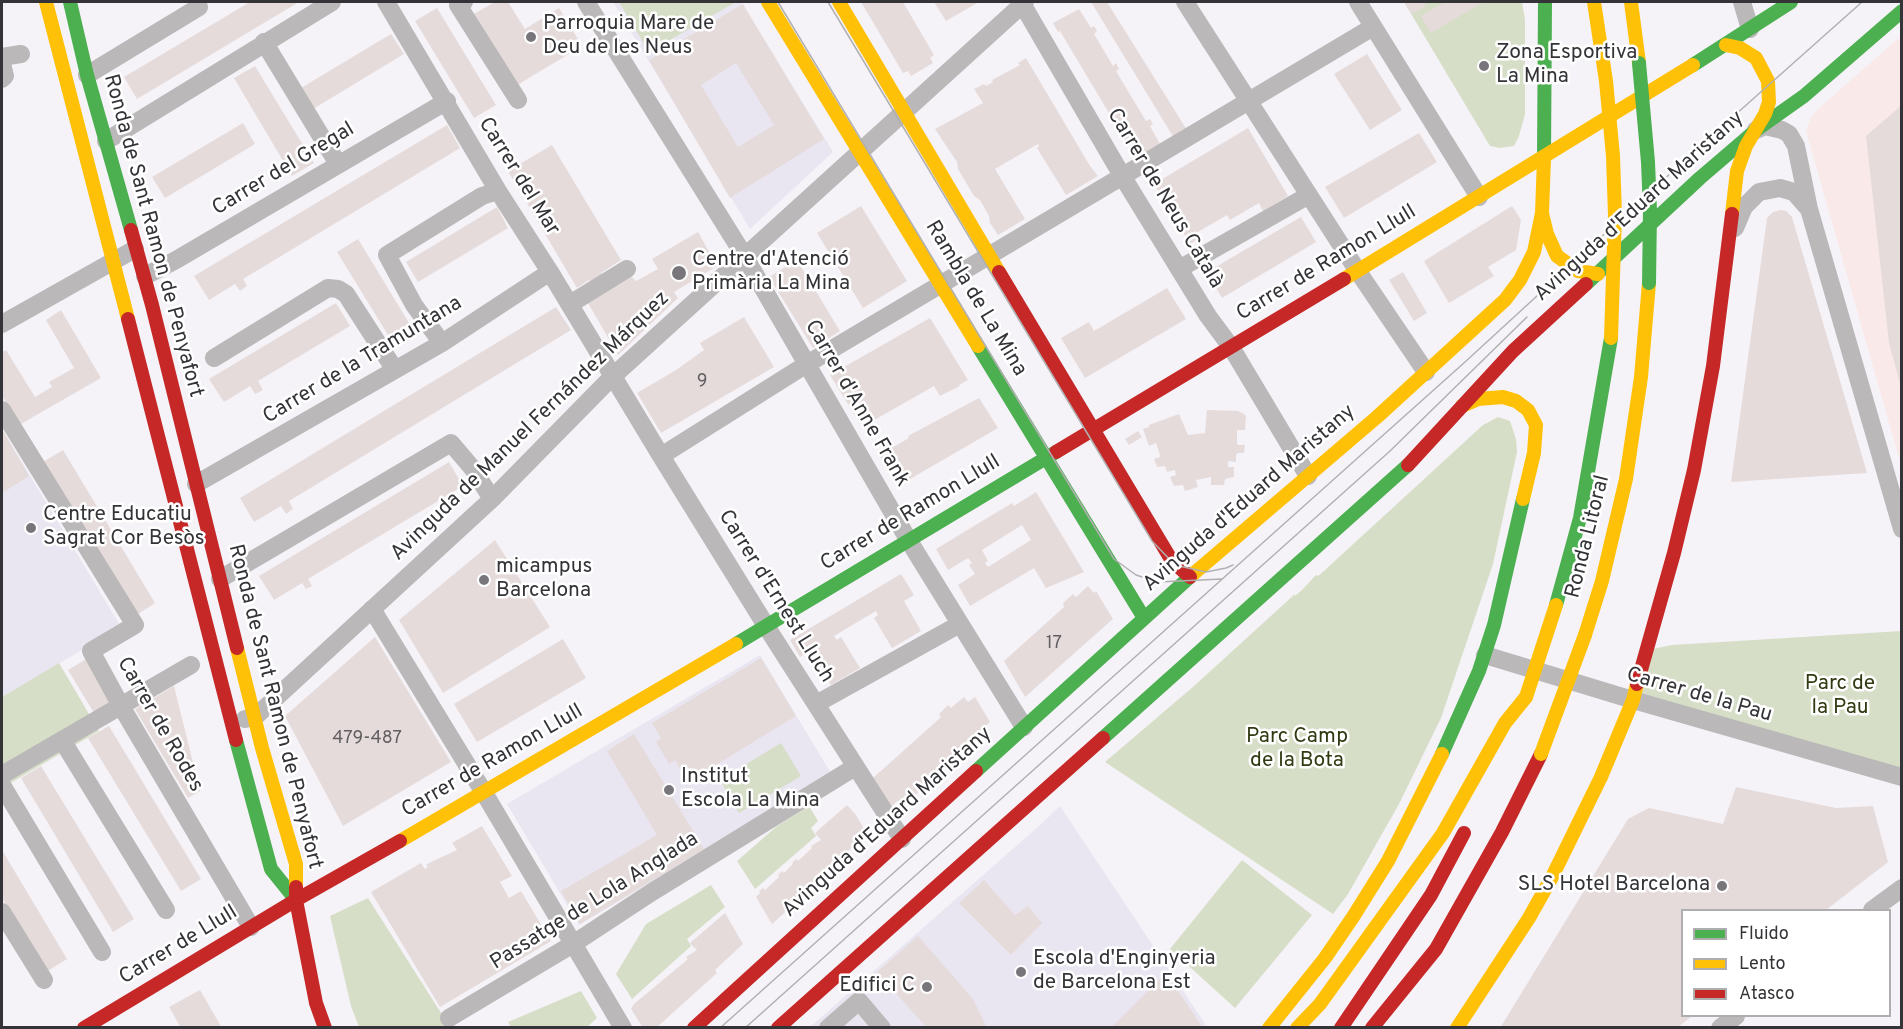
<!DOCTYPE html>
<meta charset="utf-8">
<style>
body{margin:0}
#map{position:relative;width:1903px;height:1029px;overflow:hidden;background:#f5f3f8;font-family:Overpass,sans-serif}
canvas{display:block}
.frame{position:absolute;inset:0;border:3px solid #343337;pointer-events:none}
.legend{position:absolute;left:1681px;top:909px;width:210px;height:108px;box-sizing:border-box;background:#fff;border:2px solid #aeadaf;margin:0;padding:8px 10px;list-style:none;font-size:18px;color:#343337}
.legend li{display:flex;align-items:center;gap:12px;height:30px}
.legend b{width:30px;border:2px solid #aeadaf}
</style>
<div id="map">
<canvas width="1903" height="1029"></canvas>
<div class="frame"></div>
<ul class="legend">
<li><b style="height:8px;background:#4caf50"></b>Fluido</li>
<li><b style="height:8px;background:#ffc107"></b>Lento</li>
<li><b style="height:8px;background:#c62828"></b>Atasco</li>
</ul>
</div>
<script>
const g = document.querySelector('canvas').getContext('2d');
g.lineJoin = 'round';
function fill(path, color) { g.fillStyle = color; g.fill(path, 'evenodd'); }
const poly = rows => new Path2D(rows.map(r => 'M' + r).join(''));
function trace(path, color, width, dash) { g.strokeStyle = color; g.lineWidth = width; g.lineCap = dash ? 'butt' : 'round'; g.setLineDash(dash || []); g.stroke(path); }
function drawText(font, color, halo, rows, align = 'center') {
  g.font = font + ' Overpass,sans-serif'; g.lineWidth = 5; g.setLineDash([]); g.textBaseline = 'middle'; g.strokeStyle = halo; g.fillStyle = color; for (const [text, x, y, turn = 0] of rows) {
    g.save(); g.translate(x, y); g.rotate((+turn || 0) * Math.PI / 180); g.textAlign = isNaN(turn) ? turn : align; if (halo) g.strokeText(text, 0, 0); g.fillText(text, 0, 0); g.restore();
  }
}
const built = poly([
 [613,2,741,2,833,152,750,229],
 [2,429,121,627,2,697],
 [760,655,832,775,579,925,507,804],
 [1060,806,1207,1027,809,1028,1039,826]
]);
const industrial = poly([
 [1901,36,1901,465,1806,131,1811,117,1818,109]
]);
const green = poly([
 [619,2,736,2,649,52],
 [1404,2,1522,2,1525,20,1525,114,1519,136,1514,146,1499,148,1490,146],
 [1498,417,1510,421,1516,439,1517,452,1493,564,1441,718,1399,804,1348,894,1333,914,1105,762,1194,686,1295,594,1295,596,1302,590,1316,575,1318,576,1325,570,1483,425],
 [1901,631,1901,777,1633,700,1647,650,1672,645],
 [59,663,99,731,2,788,2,697],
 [781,743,801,776,739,813,720,780],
 [809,806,818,821,811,828,816,836,755,889,737,861,776,827],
 [1242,860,1312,915,1235,1008,1170,949],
 [711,885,725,907,687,939,691,946,632,999,616,974,646,924],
 [368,898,450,1027,359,1027,351,1006,330,916],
 [581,991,597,1018,587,1027,511,1027,508,1022]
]);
const building = poly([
 [250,2,299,2,137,99,124,77],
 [495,2,508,2,525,29,559,8,582,46,514,87,472,15],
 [861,2,903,2,934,55,930,58,933,63,911,76,908,71,903,73],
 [934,2,979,2,946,21],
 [1091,2,1107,2,1187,130,1174,138],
 [1404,2,1423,2,1426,6,1412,14],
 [1445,2,1483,2,1431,33,1421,16],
 [743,4,824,139,730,198,649,60],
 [736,63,774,125,738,147,701,85],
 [437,8,496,105,474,118,415,21],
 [1079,9,1091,28,1094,26,1097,31,1094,34,1113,66,1116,63,1119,69,1116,71,1146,121,1150,119,1153,124,1150,126,1161,146,1137,160,1060,31,1058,32,1053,23],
 [391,34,404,54,313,109,301,88],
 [1367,54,1402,110,1370,130,1334,74],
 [1026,58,1090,166,1098,176,1066,195,1037,148,1039,146,1038,144,995,169,1025,219,998,235,990,223,989,216,980,200,974,196,958,169,957,162,935,129,983,103,974,89,984,84,986,86,993,82,992,80,1020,65,1018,63],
 [255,66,314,163,292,176,234,78],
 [1902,105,1902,386,1901,387,1889,343,1866,136],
 [243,123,255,144,165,198,152,177],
 [447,125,460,148,243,279,247,286,240,291,235,284,209,300,194,276],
 [1248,128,1288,196,1263,211,1259,203,1230,220,1227,215,1196,233,1200,238,1190,244,1154,184],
 [1419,133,1437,162,1344,218,1325,187],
 [552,145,621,260,601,273,604,278,592,285,589,280,577,288,508,171],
 [861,206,907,281,863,308,817,233],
 [1512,206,1521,220,1516,250,1488,267,1494,276,1449,303,1424,261],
 [497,207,508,228,418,282,406,262],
 [1781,210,1786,211,1792,217,1867,473,1731,482,1767,218,1773,212],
 [1301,217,1316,242,1222,298,1207,272],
 [698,232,717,266,674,292,678,298,618,355,588,303,632,277,636,281,658,269,652,259],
 [358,239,417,336,396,348,337,252],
 [797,260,840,331,813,348,769,277],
 [1403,272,1427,313,1414,321,1389,280],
 [1167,288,1186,319,1085,378,1061,338,1089,322,1094,331],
 [336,303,350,326,258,381,263,390,255,394,250,386,224,402,209,379],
 [556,307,571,330,289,501,293,509,286,514,281,506,254,522,240,498],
 [61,310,101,378,19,425,2,396,2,352,6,350,35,397,52,387,49,382,74,368,46,320],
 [744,317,774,367,661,433,637,393,676,370,704,350,700,343],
 [930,318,968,380,959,385,960,386,940,396,934,386,862,427,830,375],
 [979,398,998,428,898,486,879,455,909,438,908,436],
 [1207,410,1239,411,1239,412,1243,413,1246,416,1245,430,1237,430,1237,443,1238,445,1245,445,1244,453,1238,453,1236,455,1236,462,1228,461,1228,467,1234,467,1234,477,1225,479,1224,485,1211,485,1211,477,1196,480,1198,487,1185,491,1183,485,1174,486,1170,477,1176,475,1175,470,1167,472,1165,466,1157,467,1154,459,1160,457,1160,455,1156,443,1149,446,1143,429,1149,427,1149,425,1179,414,1188,435,1205,433],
 [2,429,29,476,2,493],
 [1138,431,1142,437,1129,445,1125,439],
 [63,450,155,603,135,616,43,462],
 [449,462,463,486,308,579,312,586,306,589,302,583,274,600,259,576],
 [1036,492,1084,572,1046,588,1034,568,970,606,958,585,975,574,969,565,972,563,968,558,948,570,936,549,1012,503,1014,506],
 [1022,525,1031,540,988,567,985,563,988,561,982,550],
 [495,540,550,627,443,693,399,620],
 [901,574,914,595,904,601,921,631,892,648,874,618,878,615,876,611,834,636,837,640,841,637,860,668,831,685,810,651,800,657,790,640],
 [1088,586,1094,593,1096,591,1113,619,1025,697,1004,661,1064,607,1063,603,1073,594,1076,597],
 [375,637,451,762,343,826,285,716],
 [563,639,586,678,477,742,454,704],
 [761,658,796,716,688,782,675,760,669,764,656,742,661,738,652,723],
 [86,659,115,707,97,718,68,670],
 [174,686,200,791,188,798,135,709],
 [964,697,968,702,975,697,990,722,975,735,978,738,969,748,902,807,897,801,891,807,873,778,940,718,941,717,939,714,948,705,951,708],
 [109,726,201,879,181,891,88,738],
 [634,734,704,849,580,924,561,891,657,835,607,751],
 [41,766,134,919,113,932,21,778],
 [1736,787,1836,808,1873,806,1888,862,1826,910,1682,910,1682,1016,1692,1016,1677,1028,1500,1028,1628,819,1649,808,1723,824],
 [847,805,856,815,867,834,839,859,841,862,772,924,756,897,760,893,759,891,763,888,765,890,779,877,778,875,782,871,784,873,793,864,792,863,796,859,798,861,812,848,811,846,821,840,815,833],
 [482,826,512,876,500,882,509,898,521,891,551,941,440,1007,371,892,421,863,425,869,428,867,426,865,429,863,457,850,452,843],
 [2,850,67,959,46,972,2,898],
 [984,880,1015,915,1028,906,1042,923,1011,955,959,903],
 [725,913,743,944,715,970,717,973,656,1028,643,1028,631,1009,634,1004,688,959,686,957,697,950,690,943],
 [918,936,973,999,987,1028,927,1028,877,972],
 [1166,973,1203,1028,1111,1028],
 [200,990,222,1028,181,1028,169,1007]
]);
const street = poly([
 [386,2,498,191,550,272,661,456,773,637,902,839],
 [464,2,458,5,518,100],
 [586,2,745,257,909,541,1024,727],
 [1021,2,1124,179,1208,316,1231,347,1308,476],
 [1185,2,1357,270,1426,372],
 [1358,2,1479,197],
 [1742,2,1750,29],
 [264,42,338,164],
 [2,57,21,54],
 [2,64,5,76,2,79],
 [87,75,199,7],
 [1756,130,1765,126,1782,130,1789,134,1796,146,1809,209,1902,529],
 [106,141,332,2],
 [1735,228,1744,207,1759,192,1780,188,1794,192,1808,208],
 [1179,269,1309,195],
 [145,276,176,260,447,101],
 [570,304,627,269],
 [2,324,135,249],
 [442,343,414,305,387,255,482,196,498,191],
 [214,358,328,288,338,289,346,294,395,370],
 [2,410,135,625,91,651,121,706,251,927],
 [661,456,807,364,1373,27],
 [196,484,442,343,550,272],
 [220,579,451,443,473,469,492,499],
 [372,609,483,791,623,1028],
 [1485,655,1633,700,1902,777],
 [816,704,960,624],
 [245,719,255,717,492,499,612,377,1025,2],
 [62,740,166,910],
 [2,775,191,665],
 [2,785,102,952],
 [1872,910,1902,888],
 [2,912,44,980],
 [449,1018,573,944,652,892,855,767],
 [828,1028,859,1001,882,1028],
 [1720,1028,1736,1016]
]);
const fast = poly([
 [70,2,87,75,131,230],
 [1693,65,1791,2],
 [1544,158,1545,2],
 [1586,284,1700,178,1756,130,1804,96,1902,11],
 [978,346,1144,618],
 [1556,605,1580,518,1611,338],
 [736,644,1056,452],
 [1103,738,1408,465],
 [236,740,271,869,296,900],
 [1442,754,1479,671,1494,625,1523,499],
 [976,771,1192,575]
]);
const slow = poly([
 [46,2,128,319],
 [768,2,978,346],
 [839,2,999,272],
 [1631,2,1639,63],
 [1726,45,1740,48,1756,58,1768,81,1769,102,1765,114,1746,146,1737,171,1732,214],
 [1542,213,1547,234,1557,256,1578,271,1598,274],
 [1344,279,1693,65],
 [1462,406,1478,399,1503,397,1516,401,1528,410,1536,425,1534,453,1523,499],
 [1192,575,1377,417,1505,300,1520,280,1534,252,1542,213,1544,158],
 [1585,635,1602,581,1626,479,1641,377,1649,283],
 [237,648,262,748,296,864,296,887],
 [400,841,736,644],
 [1269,1028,1325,958,1353,917,1388,861,1442,754],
 [1297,1028,1320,1004,1443,833,1505,723,1526,697],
 [1457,1028,1529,918,1552,877,1601,777,1633,700,1637,684]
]);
const jam = poly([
 [131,230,152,305,237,648],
 [999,272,1172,561,1190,577],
 [128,319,236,740],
 [1056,452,1344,279],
 [1408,465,1513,351,1586,284],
 [1637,684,1674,553,1694,470,1713,366,1732,214],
 [296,887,296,900,316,1003,325,1028],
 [84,1028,296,900,400,841],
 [694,1028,976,771],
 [778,1028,1103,738],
 [1341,1028,1431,895,1464,833],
 [1372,1028,1436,949,1502,832,1541,754]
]);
const tram = poly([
 [778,2,1114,559,1136,575,1158,582,1222,579],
 [828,2,1152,541,1175,565,1206,572,1226,568,1233,565],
 [720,1028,1465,362,1708,139,1862,2],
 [745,1028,1390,451,1527,317]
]);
const fastBridge = poly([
 [1639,63,1648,162,1650,211,1649,283]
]);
const slowBridge = poly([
 [1594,2,1606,81,1613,156,1615,215,1611,338],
 [1526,697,1556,605],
 [1541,754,1585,635]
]);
const markers = [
 [531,37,6,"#78767b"],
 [1484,66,6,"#78767b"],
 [679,273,8,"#78767b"],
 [31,528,6,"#78767b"],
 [484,580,6,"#78767b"],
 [669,790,6,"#78767b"],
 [1722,886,6,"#78767b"],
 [1021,972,6,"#78767b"],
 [927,987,6,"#78767b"]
];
const numberNames = [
 ["9",702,382],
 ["17",1054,644],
 ["479-487",367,739]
];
const poiNames = [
 ["Parroquia Mare de",543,25],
 ["Deu de les Neus",543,49],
 ["Zona Esportiva",1496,54],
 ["La Mina",1496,78],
 ["Centre d'Atenció",692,261],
 ["Primària La Mina",692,285],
 ["Centre Educatiu",43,516],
 ["Sagrat Cor Besòs",43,540],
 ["micampus",496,568],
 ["Barcelona",496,592],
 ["Institut",681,778],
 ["Escola La Mina",681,802],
 ["SLS Hotel Barcelona",1710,886,"right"],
 ["Escola d'Enginyeria",1033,960],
 ["de Barcelona Est",1033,984],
 ["Edifici C",915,987,"right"]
];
const streetNames = [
 ["Carrer del Gregal",284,170,-31],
 ["Carrer del Mar",518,177,58],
 ["Carrer de Neus Català",1164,199,59],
 ["Avinguda d'Eduard Maristany",1640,207,-42],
 ["Ronda de Sant Ramon de Penyafort",152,236,75],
 ["Carrer de Ramon Llull",1327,264,-31],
 ["Rambla de La Mina",975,299,59],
 ["Carrer de la Tramuntana",363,361,-31],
 ["Carrer d'Anne Frank",856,404,60],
 ["Avinguda de Manuel Fernández Márquez",531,427,-44],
 ["Avinguda d'Eduard Maristany",1250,499,-41],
 ["Carrer de Ramon Llull",911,514,-31],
 ["Ronda Litoral",1589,537,-76],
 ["Carrer d'Ernest Lluch",775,597,58],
 ["Carrer de la Pau",1699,696,16],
 ["Ronda de Sant Ramon de Penyafort",274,707,76],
 ["Carrer de Rodes",159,725,60],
 ["Carrer de Ramon Llull",493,762,-30],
 ["Avinguda d'Eduard Maristany",888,823,-42],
 ["Passatge de Lola Anglada",595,902,-32],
 ["Carrer de Llull",179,946,-31]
];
const parkNames = [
 ["Parc de",1840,685],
 ["la Pau",1840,709],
 ["Parc Camp",1297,738],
 ["de la Bota",1297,762]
];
fill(built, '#e9e6f1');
fill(industrial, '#f9eae9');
fill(green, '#d7dec7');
fill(building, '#e6dbdb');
trace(street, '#bab8b9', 18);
trace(fast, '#4caf50', 14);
trace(slow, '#ffc107', 14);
trace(jam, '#c62828', 14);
trace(tram, '#b1b0b1', 1.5);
trace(fastBridge, '#4caf50', 14);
trace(slowBridge, '#ffc107', 14);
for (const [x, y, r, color] of markers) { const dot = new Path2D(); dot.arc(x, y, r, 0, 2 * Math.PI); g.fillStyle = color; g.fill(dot); trace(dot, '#fff', 2); }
drawText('18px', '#625f62', null, numberNames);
drawText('21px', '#343337', '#fff', poiNames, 'left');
drawText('21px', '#343337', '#fff', streetNames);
drawText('21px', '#303a11', '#fff', parkNames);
</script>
